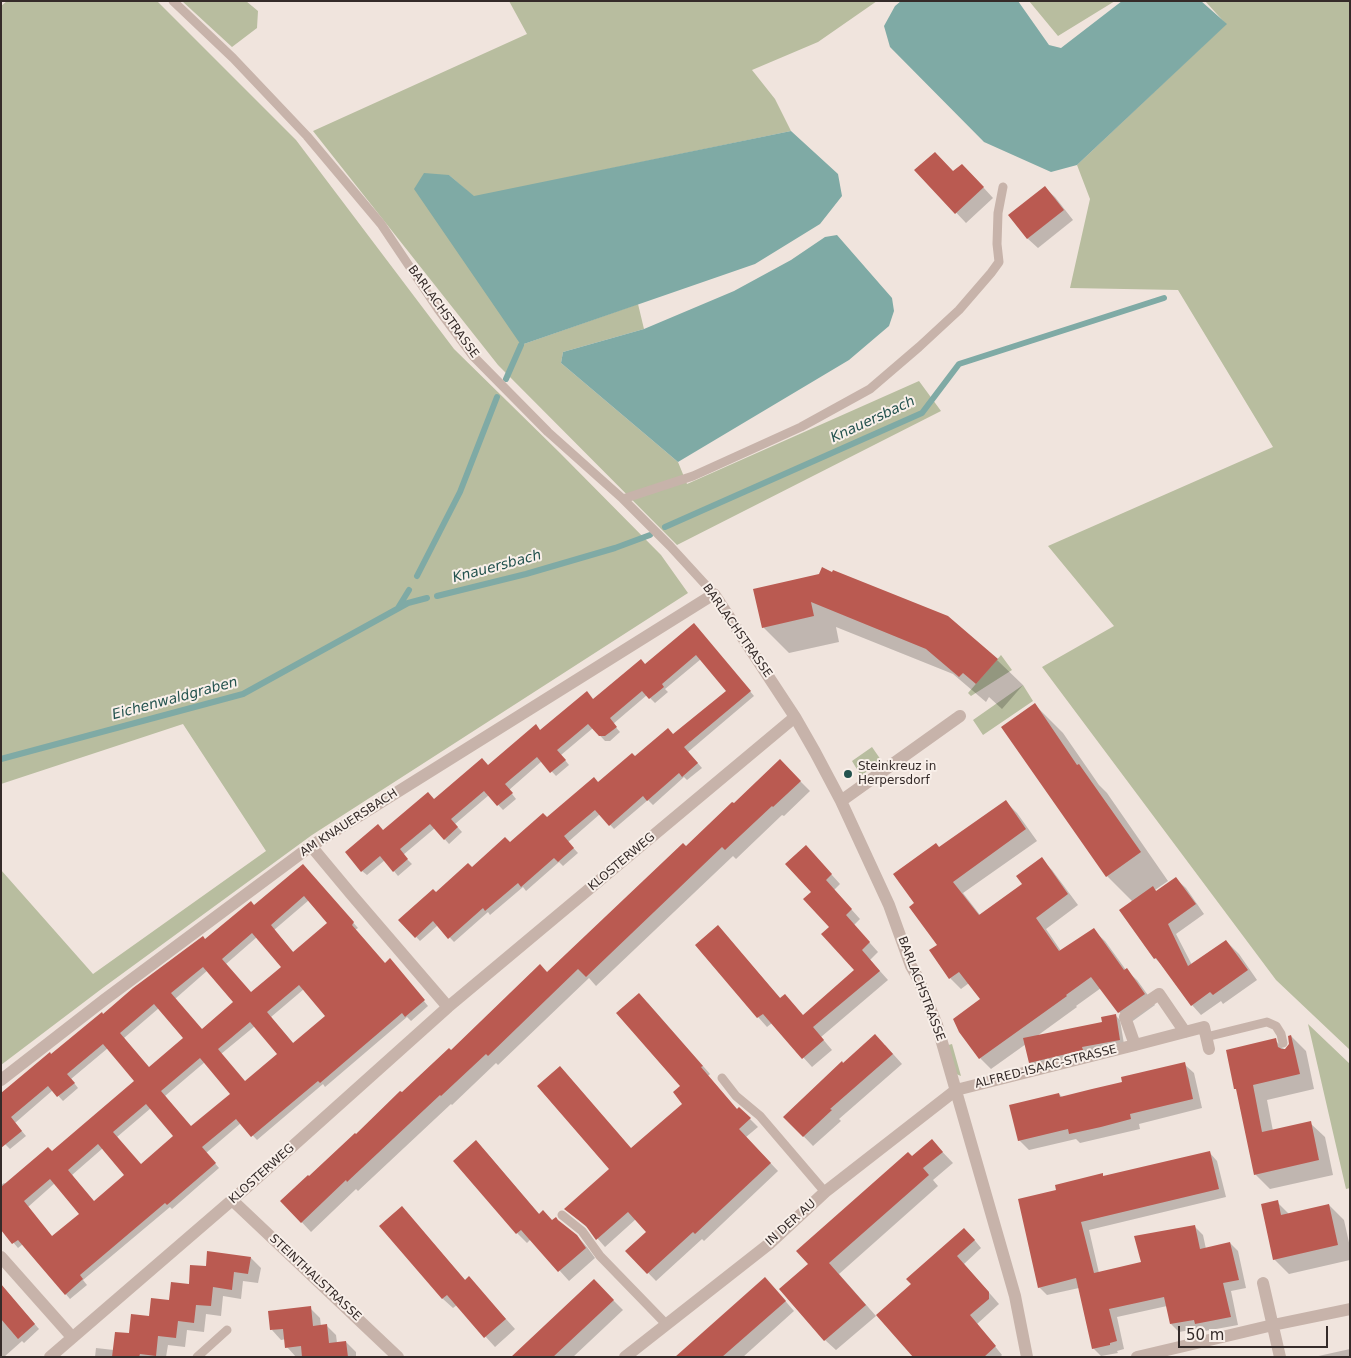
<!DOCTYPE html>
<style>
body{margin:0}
#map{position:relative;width:1351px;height:1358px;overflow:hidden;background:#f0e4dd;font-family:"DejaVu Sans",sans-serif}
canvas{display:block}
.frame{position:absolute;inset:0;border:2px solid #352b29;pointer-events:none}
.scale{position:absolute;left:1178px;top:1326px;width:150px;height:22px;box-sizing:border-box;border:2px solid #352b29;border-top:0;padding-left:6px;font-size:15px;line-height:18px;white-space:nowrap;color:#352b29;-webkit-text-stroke:4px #f8efe9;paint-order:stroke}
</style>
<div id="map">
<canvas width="1351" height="1358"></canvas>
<div class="frame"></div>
<div class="scale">50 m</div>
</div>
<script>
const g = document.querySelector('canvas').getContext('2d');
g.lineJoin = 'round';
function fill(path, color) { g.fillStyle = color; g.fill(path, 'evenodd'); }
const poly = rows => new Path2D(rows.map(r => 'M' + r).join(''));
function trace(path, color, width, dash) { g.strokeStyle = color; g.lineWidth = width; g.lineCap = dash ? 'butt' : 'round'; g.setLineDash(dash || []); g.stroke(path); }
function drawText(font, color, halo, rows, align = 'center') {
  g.font = font + ' "DejaVu Sans",sans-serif'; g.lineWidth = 4; g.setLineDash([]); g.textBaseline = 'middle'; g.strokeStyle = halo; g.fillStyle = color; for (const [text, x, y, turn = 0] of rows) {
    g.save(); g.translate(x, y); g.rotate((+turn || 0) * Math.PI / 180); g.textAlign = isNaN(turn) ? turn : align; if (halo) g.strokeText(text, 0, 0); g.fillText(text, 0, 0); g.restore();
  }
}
const green = poly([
 [7,1,157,1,296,140,454,349,560,453,661,555,688,593,312,835,104,987,1,1065,1,870,93,974,266,851,183,724,1,784,1,6],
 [182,1,246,1,258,11,257,28,232,47],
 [509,1,877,1,818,42,752,70,775,99,791,131,474,197,449,175,521,345,638,304,644,329,563,352,561,363,678,462,687,484,919,381,941,411,677,545,498,365,313,131,527,34],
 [1029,1,1115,1,1058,36],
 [1205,1,1350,1,1350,1050,1276,980,1042,667,1114,626,1048,546,1273,447,1178,290,1070,288,1090,199,1077,165,1226,24],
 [1001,655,1012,670,971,696,968,693],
 [1023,685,1033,701,983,735,973,720],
 [872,747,881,760,861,776,852,761],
 [1308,1024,1350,1064,1350,1188,1346,1189],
 [952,1044,961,1076,954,1073,945,1046]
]);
const water = poly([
 [901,1,1018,1,1049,45,1061,48,1122,1,1201,1,1227,24,1077,165,1051,172,984,142,890,47,884,26,895,6],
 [791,131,838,174,842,196,820,224,755,264,521,345,414,189,424,173,449,175,474,196],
 [837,235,892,298,894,311,889,326,849,360,678,462,561,363,563,352,644,329,734,291,791,260,825,237]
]);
const shadow = poly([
 [916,170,972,175,993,198,966,223],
 [1045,188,1055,197,1073,220,1038,248,1028,239,1010,216],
 [833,573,997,660,1023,685,1002,709,989,697,986,702,953,674,836,627,839,642,789,653,763,627],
 [698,629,754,696,688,752,702,768,687,780,684,777,653,805,648,800,614,829,600,814,568,842,578,853,563,866,559,862,526,891,523,887,490,915,488,912,454,942,438,925,420,941,400,920,436,893,635,758,674,736,727,691,701,659,665,689,668,692,655,703,647,695,613,724,620,732,610,741,605,741,593,728,561,755,569,765,556,776,542,761,509,790,516,799,503,810,489,795,455,824,462,832,449,844,435,828,403,855,412,864,398,876,385,860,367,875,362,871,384,831,541,732,593,700],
 [1035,705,1063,733,1099,785,1107,793,1168,881,1155,890,1157,892,1176,879,1186,888,1204,914,1176,934,1192,965,1226,941,1239,954,1257,980,1223,1004,1221,1001,1201,1015,1192,1005,1165,968,1155,958,1133,902,1107,876,1003,728],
 [780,761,810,791,784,816,782,815,736,859,733,856,596,986,589,978,498,1065,496,1063,452,1105,451,1104,358,1191,356,1189,311,1232,282,1201,451,1052,547,974,734,805],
 [1006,802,1017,813,1037,841,963,893,980,915,1024,884,1041,859,1052,870,1078,905,1046,929,1061,951,1093,930,1105,941,1126,970,1137,980,1155,1005,1130,1023,1119,1012,1101,988,1076,1006,1077,1007,1037,1036,1103,1023,1116,1016,1120,1020,1124,1044,1035,1067,1030,1063,1026,1044,991,1069,980,1058,982,999,969,983,961,989,950,978,939,945,916,903,939,849],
 [815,856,840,884,834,890,860,919,854,925,878,952,870,960,888,980,821,1037,832,1050,812,1067,772,1023,767,1027,758,1017,697,945,718,927,781,999,803,1016,856,971,831,927,812,892],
 [307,870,358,928,355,930,385,964,394,965,428,1006,411,1021,407,1017,325,1087,323,1084,257,1140,241,1123,206,1153,219,1168,172,1209,170,1207,83,1280,87,1285,70,1299,23,1244,18,1248,1,1228,1,1185,4,1183,6,1184,52,1152,136,1081,108,1048,71,1079,78,1088,63,1101,53,1090,15,1123,26,1136,10,1149,5,1144,1,1098,51,1056,104,1015,206,941],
 [309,900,329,923,294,953,274,930],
 [257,937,282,967,251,994,226,964],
 [208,970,235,1002,202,1031,175,999],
 [304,989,327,1016,294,1044,271,1017],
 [159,1008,185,1039,149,1069,124,1038],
 [255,1026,278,1054,245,1082,221,1054],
 [205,1062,232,1094,191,1128,165,1096],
 [151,1108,175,1136,141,1165,117,1137],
 [103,1148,126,1175,94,1202,72,1175],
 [55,1183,81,1214,52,1237,28,1207],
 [647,1002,710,1074,708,1076,737,1110,739,1108,758,1127,746,1137,778,1171,704,1241,702,1239,656,1281,627,1251,647,1232,636,1219,605,1247,590,1230,566,1209,632,1149,684,1104,681,1086],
 [1291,1036,1306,1051,1314,1089,1267,1100,1273,1131,1310,1123,1325,1137,1333,1175,1270,1189,1255,1174,1238,1091,1275,1040,1285,1050,1290,1045],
 [885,1045,902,1064,839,1119,841,1121,813,1146,785,1117,843,1064],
 [1184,1064,1194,1073,1202,1108,1139,1124,1140,1129,1080,1143,1076,1139,1029,1150,1019,1140,1059,1094,1062,1097,1124,1083],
 [932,1141,953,1163,933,1180,938,1186,839,1274,876,1316,836,1350,825,1340,810,1264,912,1157],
 [486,1152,540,1215,553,1221,577,1236,587,1247,595,1258,569,1281,531,1239,527,1243,517,1233],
 [1209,1152,1217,1161,1226,1197,1089,1230,1099,1273,1142,1263,1195,1227,1203,1235,1206,1249,1230,1243,1238,1251,1246,1288,1231,1291,1238,1325,1205,1331,1201,1328,1179,1332,1171,1324,1167,1306,1117,1317,1124,1349,1117,1351,1118,1353,1101,1356,1093,1348,1079,1288,1047,1295,1039,1287,1058,1191,1102,1175,1105,1177],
 [1277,1202,1289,1214,1329,1205,1344,1220,1350,1247,1350,1260,1289,1274,1274,1259],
 [411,1218,466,1281,469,1278,515,1329,495,1347,457,1305,453,1308,443,1299,380,1226],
 [972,1237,981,1248,964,1264,999,1304,977,1324,1002,1355,1000,1357,915,1357,878,1315],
 [251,1258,261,1268,258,1283,243,1281,241,1299,223,1296,221,1316,206,1314,204,1332,187,1330,185,1347,168,1345,166,1357,95,1357,96,1348,114,1350,150,1318,190,1286,207,1267],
 [775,1289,794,1311,743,1357,677,1357],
 [1,1290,8,1293,39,1329,24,1343,22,1341,4,1357,1,1357],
 [604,1291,623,1310,573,1357,512,1357],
 [310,1308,320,1318,321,1326,326,1325,336,1335,337,1343,346,1342,356,1352,356,1357,296,1357,287,1347,286,1339,281,1340,272,1330],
 [1350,1349,1350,1357,1314,1357]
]);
const stream = poly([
 [506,379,521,345],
 [665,527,922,413,959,364,1164,298],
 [417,576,460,492,497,397],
 [437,596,526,574,615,548,650,535],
 [398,608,409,590],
 [1,759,243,694,408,603,427,598]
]);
const building = poly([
 [935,152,953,171,962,164,984,187,955,214,914,170],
 [1045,186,1064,210,1027,239,1008,215],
 [822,567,832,572,833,570,948,616,998,659,976,684,963,673,959,677,926,649,811,602,814,616,762,628,753,589,819,574],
 [694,623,751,691,684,747,698,763,682,777,679,773,647,801,643,796,609,826,595,810,564,836,574,848,558,862,554,858,521,887,518,883,485,911,483,908,448,939,433,921,415,938,398,920,433,889,436,892,468,863,472,867,505,837,510,842,543,813,547,817,594,777,598,782,632,753,635,756,668,728,673,734,726,691,696,655,662,684,664,687,649,699,642,691,610,718,617,727,605,736,599,736,588,724,557,750,566,760,550,773,537,757,505,784,513,793,497,806,484,791,451,819,458,827,444,840,430,824,400,849,408,859,393,872,380,856,361,872,345,852,378,824,383,830,428,792,434,799,482,758,488,765,536,724,540,730,587,691,593,699,641,659,645,664],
 [1035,703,1077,765,1079,764,1141,852,1106,877,1001,727],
 [780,759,801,781,773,807,772,806,725,850,722,847,586,977,578,969,488,1056,486,1054,441,1096,440,1095,347,1182,346,1180,301,1223,280,1201,308,1175,309,1176,355,1133,356,1134,400,1091,402,1092,449,1048,451,1050,540,964,547,972,683,843,686,846,732,802,734,803],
 [1006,800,1026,829,953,882,979,915,1022,884,1016,876,1042,857,1068,894,1036,918,1059,951,1094,928,1124,970,1127,968,1145,994,1118,1013,1091,977,1066,995,1067,996,979,1059,959,1032,953,1019,980,999,959,972,949,979,929,950,937,945,909,907,914,903,893,874,936,843,939,847],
 [806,845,832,874,826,880,852,909,846,915,870,942,862,950,880,971,813,1027,824,1040,802,1059,763,1014,757,1018,695,945,718,925,780,998,785,994,803,1015,854,970,821,934,829,927,803,899,811,892,785,864],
 [303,864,354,922,352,925,385,963,390,958,425,1000,405,1017,402,1013,320,1083,318,1081,251,1137,236,1119,202,1147,216,1163,167,1205,165,1203,80,1275,83,1279,65,1295,18,1240,12,1244,1,1230,1,1187,48,1147,52,1151,134,1081,103,1044,67,1074,75,1083,57,1097,48,1086,11,1117,22,1131,1,1148,1,1093,50,1052,51,1054,102,1012,103,1014,133,988,203,936,205,939,251,901,254,905],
 [304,896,327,923,293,952,271,925],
 [252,933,281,967,251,992,222,959],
 [203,967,233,1002,202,1029,171,993],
 [299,985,325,1016,293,1043,267,1012],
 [154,1004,183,1038,149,1067,120,1033],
 [250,1022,277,1054,245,1081,218,1049],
 [200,1058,230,1094,191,1126,161,1091],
 [146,1104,173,1136,141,1164,113,1132],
 [98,1144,124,1175,94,1201,68,1170],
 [50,1179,79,1214,52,1236,24,1201],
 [1176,877,1196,904,1168,924,1188,966,1226,940,1248,970,1213,995,1210,992,1191,1006,1156,958,1154,959,1119,910,1153,886,1156,891],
 [639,993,703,1066,701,1067,737,1109,739,1107,751,1118,739,1129,771,1163,695,1234,693,1232,647,1274,625,1251,646,1232,628,1212,596,1240,586,1226,564,1209,609,1169,537,1086,560,1066,631,1148,682,1104,673,1092,680,1086,616,1013],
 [1116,1014,1120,1040,1082,1047,1083,1050,1029,1063,1023,1038,1102,1022,1101,1017],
 [875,1034,893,1054,830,1109,832,1110,803,1137,783,1117,842,1061,843,1063],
 [1291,1035,1300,1074,1253,1085,1262,1132,1311,1121,1319,1160,1254,1175,1236,1089,1234,1089,1226,1050,1276,1038,1278,1047,1282,1049,1285,1049,1289,1044,1288,1036],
 [1185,1062,1193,1099,1130,1114,1131,1119,1101,1127,1069,1134,1068,1129,1018,1141,1009,1105,1059,1093,1060,1097,1092,1089,1122,1082,1121,1077],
 [932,1139,943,1152,923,1168,929,1175,829,1263,866,1305,824,1341,779,1289,808,1264,796,1251,908,1152,912,1156],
 [476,1140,539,1214,543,1210,552,1220,556,1217,558,1220,577,1235,586,1248,558,1272,521,1230,516,1234,453,1161],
 [1210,1151,1219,1189,1081,1222,1094,1273,1141,1262,1134,1236,1195,1225,1200,1249,1230,1242,1239,1280,1223,1283,1231,1317,1195,1324,1194,1320,1170,1324,1164,1297,1109,1309,1117,1341,1110,1343,1110,1345,1092,1349,1076,1278,1038,1288,1018,1199,1056,1190,1055,1185,1103,1173,1103,1176],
 [1278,1200,1281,1215,1329,1204,1338,1245,1273,1260,1261,1204],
 [402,1206,465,1280,469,1276,506,1319,484,1338,447,1295,442,1299,379,1226],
 [964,1228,975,1240,957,1256,989,1292,989,1299,970,1315,996,1346,984,1357,913,1357,876,1315,911,1284,906,1279],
 [207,1251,251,1257,248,1274,234,1272,232,1290,213,1287,211,1306,196,1305,194,1323,178,1321,176,1338,158,1336,156,1356,140,1354,139,1357,112,1357,115,1332,129,1333,131,1314,149,1316,151,1298,169,1300,171,1282,189,1284,190,1265,206,1266],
 [765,1277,786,1301,722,1357,675,1357],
 [594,1279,614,1300,553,1357,511,1357],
 [1,1284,35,1324,18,1339,1,1319],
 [311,1306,313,1326,327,1324,329,1343,346,1341,348,1357,302,1357,301,1346,285,1348,283,1329,270,1330,268,1311]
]);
const service = poly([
 [173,1,233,58,307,136,381,224,438,309,473,356,548,432,623,499,670,546,714,594],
 [623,499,693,476,801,427,870,389,919,347,959,310,991,273,999,262,997,244,998,213,1003,187],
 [1206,1037,1267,1022,1276,1026,1281,1034,1283,1043],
 [722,1078,736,1096,760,1116,825,1192],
 [562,1215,582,1231,600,1256,666,1324],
 [197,1357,227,1330]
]);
const minor = poly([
 [841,801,960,716],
 [311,846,351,894,448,1007],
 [1135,1045,1125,1017,1159,994,1185,1032],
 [1,1080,104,1000,311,846,714,594,795,717,815,752,841,801,889,905,911,966,918,978,937,1025,1015,1296,1027,1357],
 [232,1200,398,1357],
 [1,1257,72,1337],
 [1263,1283,1280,1357],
 [50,1357,246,1188,448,1007,795,717],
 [625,1357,769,1244,825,1192,956,1090,1135,1045,1204,1027,1209,1049],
 [1137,1357,1273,1325,1350,1309]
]);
const markers = [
 [848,774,5,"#23524e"]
];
const streetNames = [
 ["BARLACHSTRASSE",443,312,54],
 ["BARLACHSTRASSE",737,631,55],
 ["AM KNAUERSBACH",349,823,-33],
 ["KLOSTERWEG",622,862,-40],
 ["BARLACHSTRASSE",921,989,69],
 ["ALFRED-ISAAC-STRASSE",1046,1067,-14],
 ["KLOSTERWEG",262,1174,-42],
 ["IN DER AU",791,1223,-42],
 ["STEINTHALSTRASSE",315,1278,43]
];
const poiNames = [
 ["Steinkreuz in",858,767],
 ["Herpersdorf",858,781]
];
const waterNames = [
 ["Knauersbach",873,420,-25],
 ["Knauersbach",497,567,-15],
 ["Eichenwaldgraben",175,699,-15]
];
fill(green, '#b8bd9f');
fill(water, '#7faaa5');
fill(shadow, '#0003');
trace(stream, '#7faaa5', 6);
fill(building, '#ba5a51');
trace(service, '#c7b3aa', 9);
trace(minor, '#c7b3aa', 12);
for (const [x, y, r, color] of markers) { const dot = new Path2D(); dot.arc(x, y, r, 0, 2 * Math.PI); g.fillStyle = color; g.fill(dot); trace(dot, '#f8efe9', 2); }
drawText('12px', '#352b29', '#f8efe9', streetNames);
drawText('12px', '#352b29', '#f8efe9', poiNames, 'left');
drawText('italic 14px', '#23524e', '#f8efe9', waterNames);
</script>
